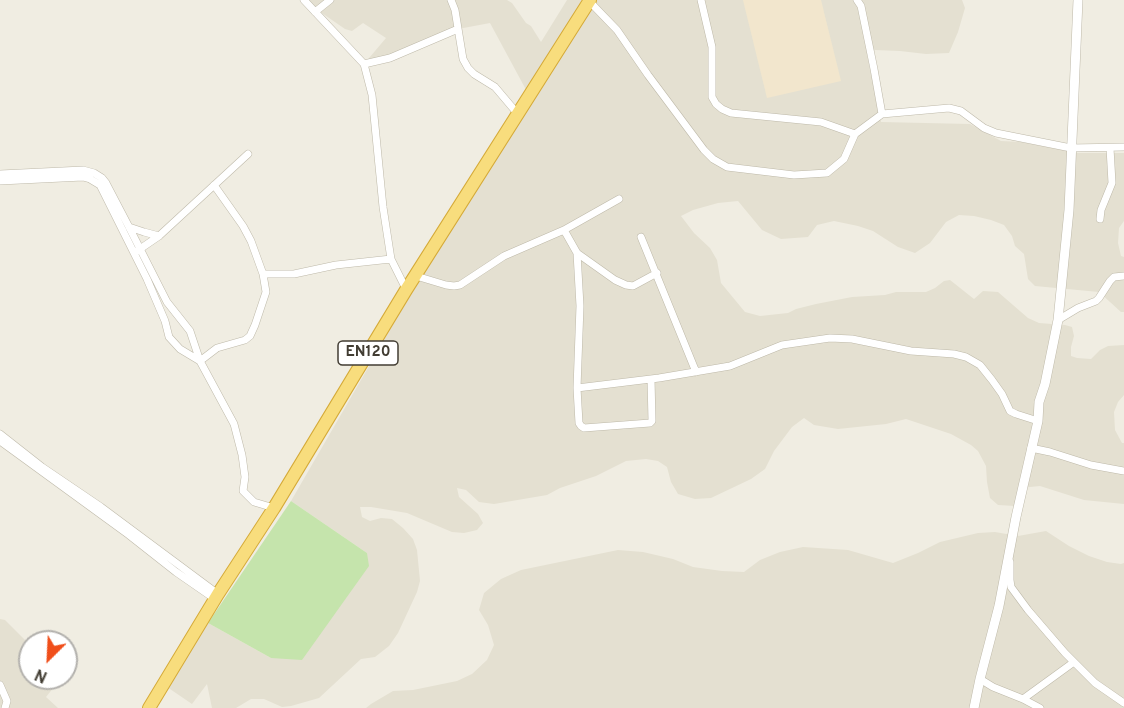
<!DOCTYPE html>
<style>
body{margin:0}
#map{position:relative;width:1124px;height:708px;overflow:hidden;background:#f0ede2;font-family:Overpass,sans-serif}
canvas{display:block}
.north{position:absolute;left:18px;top:630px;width:60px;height:60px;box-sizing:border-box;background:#fff;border:2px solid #b3b1ad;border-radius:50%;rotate:204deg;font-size:16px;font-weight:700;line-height:24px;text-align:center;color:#423d33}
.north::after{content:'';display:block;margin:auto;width:21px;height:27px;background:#f04e1a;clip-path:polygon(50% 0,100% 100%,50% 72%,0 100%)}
</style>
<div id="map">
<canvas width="1124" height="708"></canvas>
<div class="north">N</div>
</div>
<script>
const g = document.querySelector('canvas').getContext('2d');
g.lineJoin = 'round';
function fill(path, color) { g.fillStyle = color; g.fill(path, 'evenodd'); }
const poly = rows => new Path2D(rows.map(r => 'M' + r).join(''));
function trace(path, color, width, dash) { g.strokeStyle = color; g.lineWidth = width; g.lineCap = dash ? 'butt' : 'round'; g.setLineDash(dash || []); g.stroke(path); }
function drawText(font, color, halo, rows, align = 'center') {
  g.font = font + ' Overpass,sans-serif'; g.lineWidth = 5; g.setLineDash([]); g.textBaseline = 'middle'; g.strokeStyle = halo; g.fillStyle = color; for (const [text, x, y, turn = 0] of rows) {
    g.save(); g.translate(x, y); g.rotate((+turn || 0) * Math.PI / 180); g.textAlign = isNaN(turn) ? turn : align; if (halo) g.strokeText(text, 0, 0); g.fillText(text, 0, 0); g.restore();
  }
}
const residential = poly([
 [303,0,507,0,512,3,526,23,531,26,541,42,567,0,962,0,965,8,958,32,949,53,926,54,900,51,875,50,867,55,881,122,970,124,1001,141,1021,142,1078,153,1124,153,1124,221,1119,228,1118,243,1121,256,1124,257,1124,312,1121,312,1099,292,1035,286,1028,279,1024,254,1015,246,1012,236,1004,225,991,220,974,216,959,215,946,222,930,243,915,253,898,247,873,231,858,226,834,221,817,225,808,237,781,239,762,230,738,201,718,203,693,210,681,216,694,233,710,248,717,260,721,283,745,312,760,316,788,313,796,309,816,304,852,297,885,295,896,292,926,292,935,288,944,281,950,280,974,299,983,291,998,292,1028,318,1039,323,1065,325,1072,327,1074,336,1071,347,1071,356,1077,358,1091,359,1100,350,1108,346,1124,345,1124,395,1118,402,1114,412,1115,430,1122,443,1124,443,1124,504,1084,500,1040,486,1020,488,1015,506,998,505,990,498,987,482,986,466,978,451,971,445,951,434,906,419,886,424,838,429,814,425,804,418,792,427,774,451,765,469,751,479,711,498,695,499,678,494,671,482,667,467,658,461,646,459,626,461,596,476,560,488,547,495,494,504,479,502,466,490,457,488,459,497,478,514,483,523,477,530,464,533,452,532,407,513,371,507,360,507,362,517,370,521,381,518,392,519,403,528,413,539,417,550,420,581,417,592,398,633,389,646,375,657,361,659,319,698,291,706,282,707,264,699,251,699,236,708,212,708,207,684,192,704,167,687,208,623,271,658,367,553,291,501,398,316,531,99,490,23,458,29,420,47,364,64,386,38,363,23,352,31,345,29],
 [1046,531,1069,546,1089,556,1107,562,1121,564,1124,563,1124,708,366,708,371,704,393,691,413,690,457,681,472,674,487,660,494,645,488,625,479,610,484,593,501,579,521,570,618,550,643,552,673,559,693,567,722,571,744,572,760,560,780,552,803,547,848,550,893,563,918,553,940,542,978,533,995,532,1018,536],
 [0,619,5,620,27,642,21,649,30,659,30,678,46,678,54,687,46,697,58,708,0,708]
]);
const commercial = poly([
 [743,0,821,0,841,81,767,98]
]);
const green = poly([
 [291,501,367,553,369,566,302,660,271,658,208,623]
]);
const minor = poly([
 [304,0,364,64,372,95,383,207,391,259,406,289],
 [451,0,455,10,463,59,468,68,474,74,495,87,517,113],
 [701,0,712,47,712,97,716,104,722,109,731,113,821,122,855,134],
 [857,0,861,6,874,69,882,114],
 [589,1,617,30,648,75,704,150,713,159,727,167,794,175,827,173,844,159,855,134,882,114,949,108,961,111,984,128,996,133,1071,148,1124,147],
 [315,12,330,0],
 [364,64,390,58,458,29],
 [0,174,83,170,94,173,102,178,106,183,129,227,167,302,190,331,200,361,234,424,242,455,245,477,243,491,254,502,274,508],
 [0,181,83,177,90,179,100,185,147,279,165,321,169,337,180,349,200,361],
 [214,185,243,226,251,241,263,274,294,274,336,265,391,259],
 [1100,219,1101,210,1112,183,1110,148],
 [129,227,144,232,159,236],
 [564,230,577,253,615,280,626,285,633,286,657,273],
 [641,237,696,372],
 [137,251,159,236,248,154],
 [577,253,580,306,577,388,579,423,581,426,584,428,650,423,652,421,651,379],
 [416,276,446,285,454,286,460,285,504,256,564,230,619,199],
 [1058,320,1078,308,1096,301,1099,298,1110,281,1114,277,1124,276],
 [200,361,217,348,245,340,250,336,255,325,266,292,263,274],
 [577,388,659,378,730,366,782,345,830,338,852,339,911,351,954,354,966,357,980,365,992,380,1002,394,1010,411,1016,414,1038,421],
 [0,434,42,467,101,507,218,594],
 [0,441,129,535,176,572,215,599],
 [1031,448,1050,452,1091,465,1124,471],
 [1010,562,1010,580,1011,587,1028,610,1065,653,1095,683,1124,703],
 [980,679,993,687,1023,699,1040,708],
 [0,685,7,701,5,708],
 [1023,699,1074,662]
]);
const tertiary = poly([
 [974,708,980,679,999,606,1016,517,1038,421,1039,402,1045,384,1058,320,1069,210,1078,0]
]);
const trunk = poly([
 [149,708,218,594,274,508,406,290,590,0]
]);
const shields = [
 [368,353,60]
];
const shieldNames = [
 ["EN120",368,353]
];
fill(residential, '#e4e0d1');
fill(commercial, '#f2e6cd');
fill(green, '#c5e4ac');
trace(minor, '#beb9a9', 8);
trace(tertiary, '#beb9a9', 10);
trace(trunk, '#d5aa38', 14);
trace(minor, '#fff', 7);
trace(tertiary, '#fff', 9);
trace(trunk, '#f8dd7d', 12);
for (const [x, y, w] of shields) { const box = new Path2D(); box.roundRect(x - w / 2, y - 12, w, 24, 4.5); g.fillStyle = '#fff'; g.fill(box); trace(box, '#423d33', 1.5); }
drawText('bold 15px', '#423d33', null, shieldNames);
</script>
